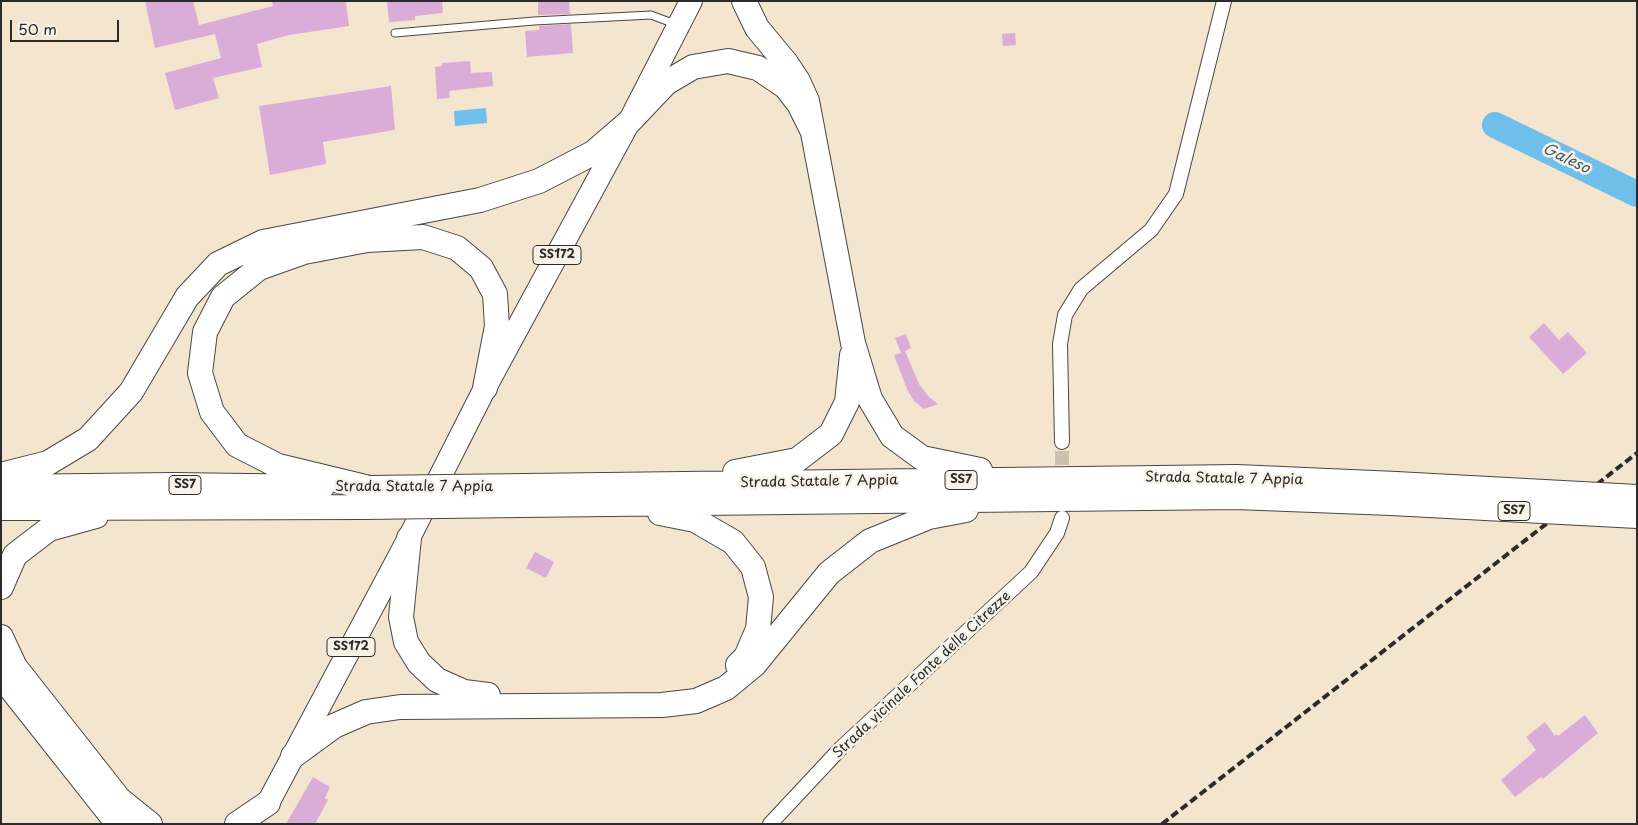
<!DOCTYPE html>
<style>
body{margin:0}
#map{position:relative;width:1638px;height:825px;overflow:hidden;background:#f4e5cf;font-family:"Playpen Sans",sans-serif}
canvas{display:block}
.frame{position:absolute;inset:0;border:2px solid #2b2b2b;pointer-events:none}
.scale{position:absolute;left:10px;top:20px;width:109px;height:22px;box-sizing:border-box;border:2px solid #2b2b2b;border-top:0;padding-left:6px;font-size:15px;line-height:18px;white-space:nowrap;color:#2b2b2b;-webkit-text-stroke:4px #f7f3e8;paint-order:stroke}
</style>
<div id="map">
<canvas width="1638" height="825"></canvas>
<div class="frame"></div>
<div class="scale">50 m</div>
</div>
<script>
const g = document.querySelector('canvas').getContext('2d');
g.lineJoin = 'round';
function fill(path, color) { g.fillStyle = color; g.fill(path, 'evenodd'); }
const poly = rows => new Path2D(rows.map(r => 'M' + r).join(''));
function trace(path, color, width, dash) { g.strokeStyle = color; g.lineWidth = width; g.lineCap = dash ? 'butt' : 'round'; g.setLineDash(dash || []); g.stroke(path); }
function drawText(font, color, halo, rows, align = 'center') {
  g.font = font + ' "Playpen Sans",sans-serif'; g.lineWidth = 5; g.setLineDash([]); g.textBaseline = 'middle'; g.strokeStyle = halo; g.fillStyle = color; for (const [text, x, y, turn = 0] of rows) {
    g.save(); g.translate(x, y); g.rotate((+turn || 0) * Math.PI / 180); g.textAlign = isNaN(turn) ? turn : align; if (halo) g.strokeText(text, 0, 0); g.fillText(text, 0, 0); g.restore();
  }
}
const water = poly([
 [486,108,487,123,455,126,454,111]
]);
const river = poly([
 [1495,125,1637,194]
]);
const building = poly([
 [145,1,193,1,199,25,273,6,272,1,346,1,349,26,289,35,257,44,262,67,213,78,219,98,175,110,165,73,221,58,215,34,155,48],
 [387,1,442,1,443,13,415,16,415,20,389,22],
 [538,1,569,1,570,14,538,15],
 [571,24,573,53,527,57,525,31,539,30,539,26],
 [1015,33,1016,45,1003,46,1002,34],
 [470,61,471,73,492,72,493,86,449,91,450,98,437,99,435,67,442,66,442,63],
 [391,86,395,130,323,142,326,164,270,175,259,106],
 [1544,323,1559,340,1568,332,1587,353,1563,374,1529,337],
 [906,334,911,348,905,351,919,384,928,396,938,404,924,409,914,401,907,389,894,355,901,353,895,338],
 [535,552,554,562,546,578,526,568],
 [1585,715,1598,733,1543,779,1541,777,1515,797,1501,780,1536,750,1526,737,1545,722,1555,736,1557,734,1558,736],
 [313,777,330,787,325,798,328,800,315,824,286,824]
]);
const minorTunnel = poly([
 [1062,486,1062,442]
]);
const service = poly([
 [395,33,534,21,651,15,675,24]
]);
const minor = poly([
 [1062,442,1060,344,1065,315,1081,289,1151,230,1176,194,1224,1],
 [770,824,841,748,1031,572,1057,533,1062,518]
]);
const primary = poly([
 [268,803,409,538,485,388,629,122,691,1]
]);
const trunk = poly([
 [744,1,757,28,786,63,798,81,807,101,853,343,870,399,892,436,922,458,980,470],
 [735,472,797,460,831,434,847,402,852,355],
 [1,475,48,463,88,439,131,392,187,297,218,264,263,242,480,200,539,181,593,153,629,122,666,83,693,67,728,61,758,68,786,87,799,104,813,132],
 [526,486,1237,477,1396,484],
 [1,487,174,485,322,487],
 [369,488,278,466,237,445,212,412,200,373,205,332,223,297,259,268,304,252,367,240,423,237,457,248,481,268,495,294,497,326,485,388],
 [520,505,1236,497,1391,503],
 [1,508,363,507],
 [660,513,695,520,733,542,753,567,761,597,758,629,746,657,738,665],
 [409,538,401,617,406,642,419,663,437,680,464,692,488,695],
 [1,587,15,555,49,529,96,516],
 [1,637,15,667,119,799,150,824],
 [1,676,118,824],
 [293,756,334,726,366,712,400,707,662,705,696,701,726,688,754,665,829,573,870,541,929,517,966,510],
 [237,824,268,803]
]);
const rail = poly([
 [1162,824,1637,453]
]);
const trunkBridge = poly([
 [1396,484,1637,497],
 [369,488,526,486],
 [1391,503,1637,516],
 [363,507,520,505]
]);
const shields = [
 [557,255,48],
 [961,480,32],
 [185,485,32],
 [1514,511,32],
 [351,647,48]
];
const shieldNames = [
 ["SS172",557,255],
 ["SS7",961,480],
 ["SS7",185,485],
 ["SS7",1514,511],
 ["SS172",351,647]
];
const streetNames = [
 ["Strada Statale 7 Appia",1224,479,1],
 ["Strada Statale 7 Appia",819,482,-1],
 ["Strada Statale 7 Appia",414,487],
 ["Strada vicinale Fonte delle Citrezze",922,675,-43]
];
const waterNames = [
 ["Galeso",1566,159,26]
];
fill(water, '#70beea');
trace(river, '#70beea', 26);
fill(building, '#daadd8');
trace(minorTunnel, '#ccc0ae', 14, [14, 7]);
trace(service, '#494744', 9);
trace(minor, '#494744', 16);
trace(primary, '#494744', 24);
trace(trunk, '#494744', 26);
trace(service, '#fff', 7);
trace(minor, '#fff', 14);
trace(primary, '#fff', 22);
trace(trunk, '#fff', 24);
trace(rail, '#2b2b2b', 4, [8, 4]);
trace(trunkBridge, '#494744', 26, []);
trace(trunkBridge, '#fff', 24);
for (const [x, y, w] of shields) { const box = new Path2D(); box.roundRect(x - w / 2, y - 9.5, w, 19, 4); g.fillStyle = '#f7f3e8'; g.fill(box); trace(box, '#2b2b2b', 1); }
drawText('bold 12px', '#2b2b2b', null, shieldNames);
drawText('14px', '#2b2b2b', '#f7f3e8', streetNames);
drawText('italic 15px', '#405764', '#f7f3e8', waterNames);
</script>
